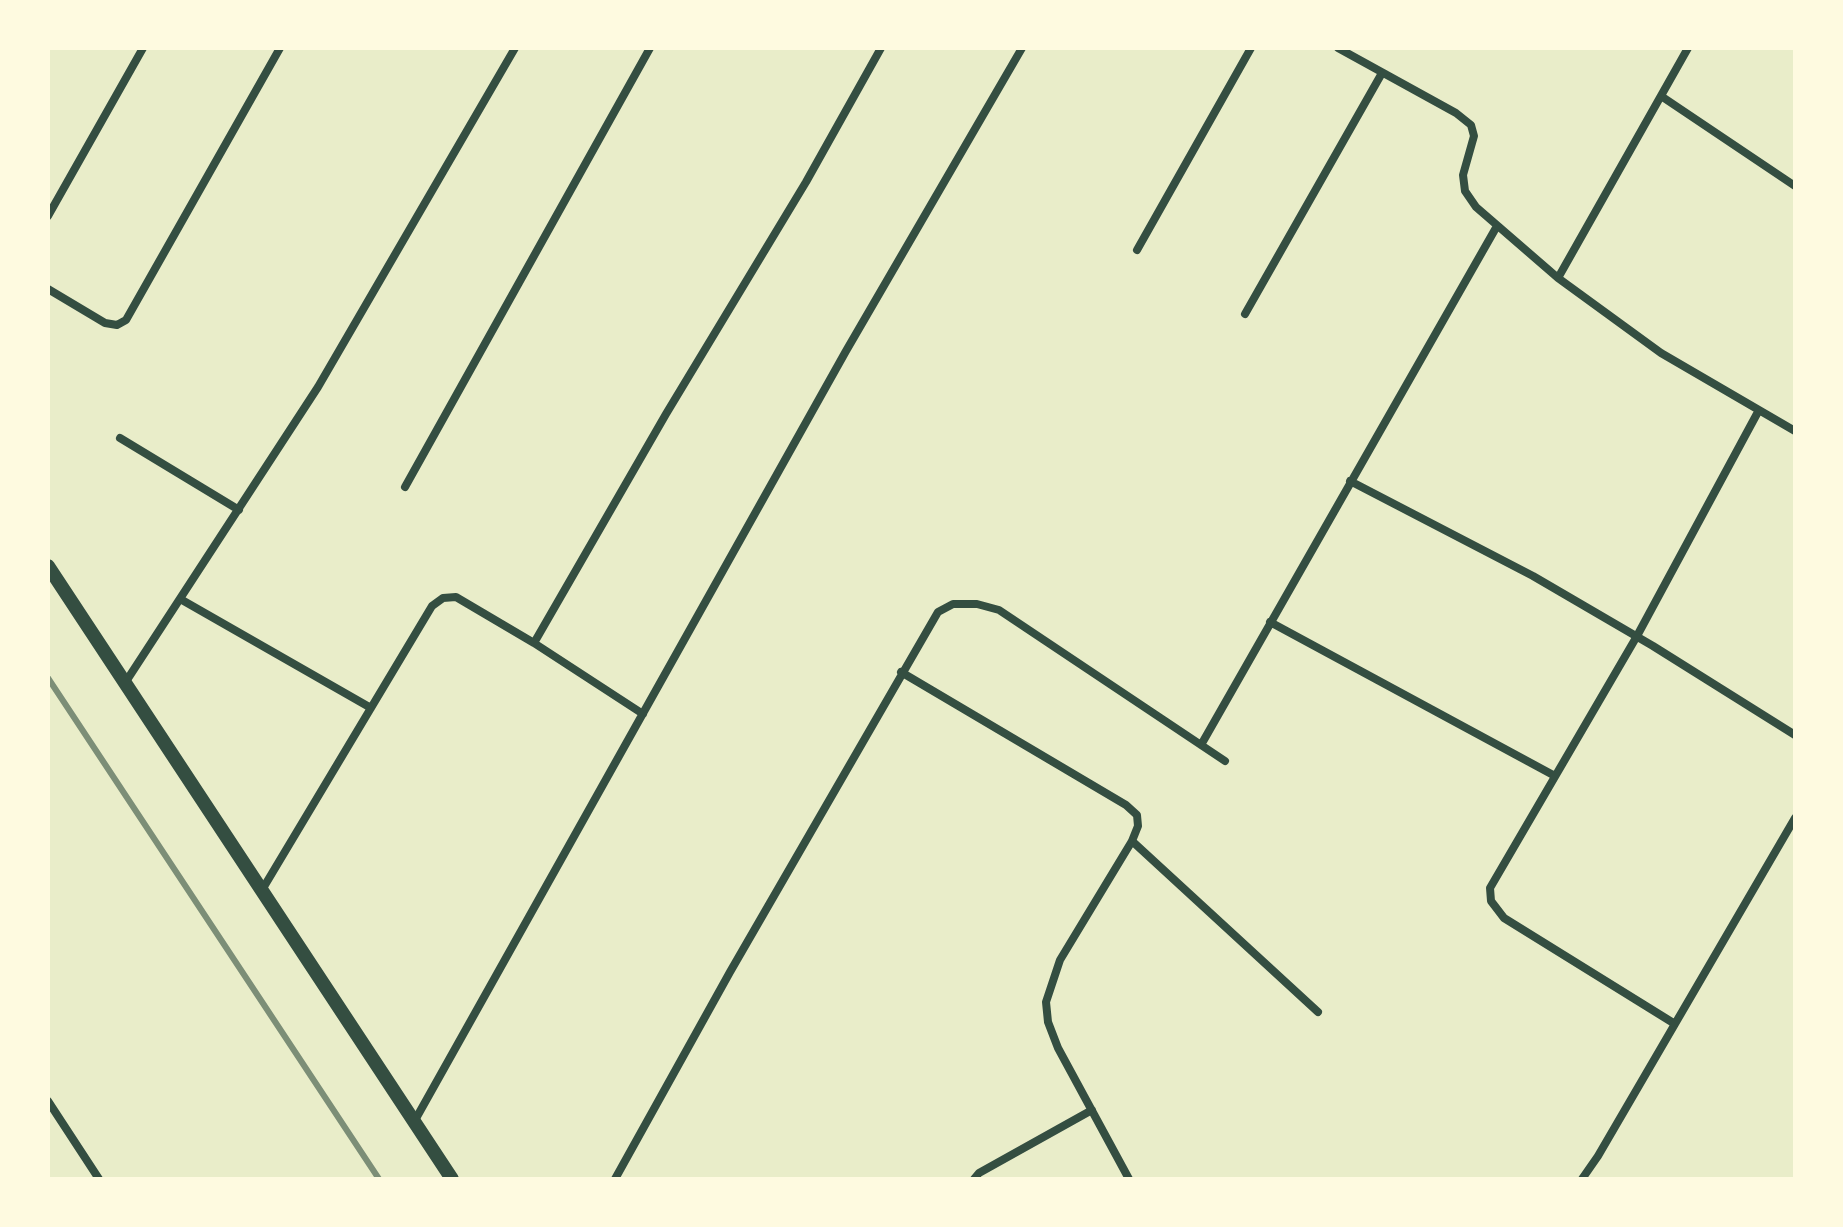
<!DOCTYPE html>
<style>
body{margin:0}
#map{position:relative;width:1843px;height:1227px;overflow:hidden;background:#e9edc9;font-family:"Public Sans",sans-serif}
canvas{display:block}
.frame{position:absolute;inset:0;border:50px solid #fefae0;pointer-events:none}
</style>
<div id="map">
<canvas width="1843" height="1227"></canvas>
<div class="frame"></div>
</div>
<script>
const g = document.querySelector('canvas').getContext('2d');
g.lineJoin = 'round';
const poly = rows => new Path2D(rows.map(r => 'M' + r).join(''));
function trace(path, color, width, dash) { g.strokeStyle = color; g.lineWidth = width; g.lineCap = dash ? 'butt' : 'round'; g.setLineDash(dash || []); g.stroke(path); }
const minor = poly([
 [1338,48,1456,113,1471,125,1474,136,1463,175,1465,191,1476,207,1558,278,1661,353,1795,431],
 [1661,96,1795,186],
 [48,216,143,48],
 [1137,250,1251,48],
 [1558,278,1688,48],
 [48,289,105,323,117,325,126,320,280,48],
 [1245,314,1382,73],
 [120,438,239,510],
 [1350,481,1533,576,1653,646,1795,735],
 [405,487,650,48],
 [182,600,371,708],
 [1270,622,1555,776],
 [534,643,666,414,806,182,881,48],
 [901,672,1126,805,1137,815,1138,826,1132,841,1060,960,1046,1002,1048,1022,1058,1048,1129,1179],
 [125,683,318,387,515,48],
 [1201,745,1497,226],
 [1132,841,1318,1012],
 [262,890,432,606,443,598,456,597,534,643,643,714],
 [1675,1024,1504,918,1491,901,1490,888,1637,636,1759,410],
 [48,1101,99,1179],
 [414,1122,846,351,1022,48],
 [615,1179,730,972,938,612,953,604,977,604,999,610,1225,761],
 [974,1179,979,1173,1092,1110],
 [1582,1179,1598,1156,1795,818]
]);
const tertiary = poly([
 [48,566,452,1179]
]);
const rail = poly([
 [48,678,379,1179]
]);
trace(minor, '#344e41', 8);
trace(tertiary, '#344e41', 14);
trace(rail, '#7c8e77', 6);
</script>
